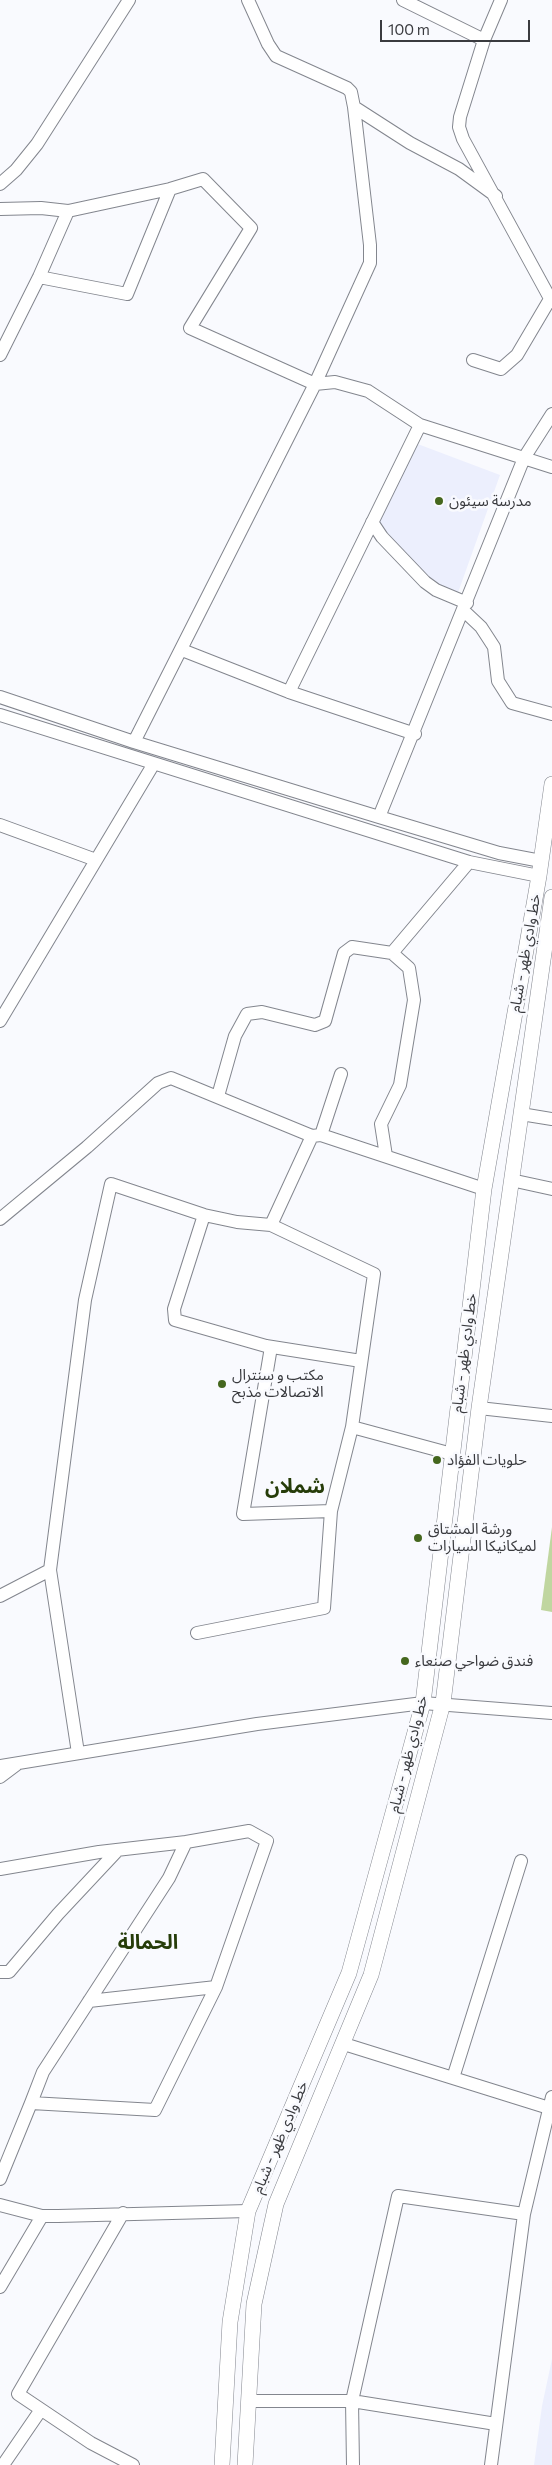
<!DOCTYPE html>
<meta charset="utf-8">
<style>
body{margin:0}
#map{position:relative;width:552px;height:2465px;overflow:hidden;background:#f9fafe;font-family:Commissioner,sans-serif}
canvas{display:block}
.scale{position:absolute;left:380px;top:20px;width:150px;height:22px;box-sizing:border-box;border:2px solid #3a3b3f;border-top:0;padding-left:6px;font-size:15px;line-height:18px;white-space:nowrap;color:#3a3b3f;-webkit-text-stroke:4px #f9fafe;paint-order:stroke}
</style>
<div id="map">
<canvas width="552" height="2465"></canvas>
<div class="scale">100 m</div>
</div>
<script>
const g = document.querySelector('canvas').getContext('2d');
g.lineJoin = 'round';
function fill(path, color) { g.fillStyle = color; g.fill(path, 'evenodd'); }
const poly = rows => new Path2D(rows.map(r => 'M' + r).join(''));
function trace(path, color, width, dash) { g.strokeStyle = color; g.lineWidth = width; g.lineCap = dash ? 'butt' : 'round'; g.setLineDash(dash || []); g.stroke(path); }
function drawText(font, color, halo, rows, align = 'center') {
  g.font = font + ' Commissioner,"Noto Sans Arabic",sans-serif'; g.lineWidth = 5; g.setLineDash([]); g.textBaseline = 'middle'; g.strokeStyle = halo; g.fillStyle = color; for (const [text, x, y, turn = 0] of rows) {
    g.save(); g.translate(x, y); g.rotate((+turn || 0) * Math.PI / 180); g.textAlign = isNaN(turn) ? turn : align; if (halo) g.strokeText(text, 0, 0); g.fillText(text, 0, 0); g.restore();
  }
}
const built = poly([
 [415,443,500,475,455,601,424,580,376,526],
 [552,2359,552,2465,534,2465,542,2406]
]);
const green = poly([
 [552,1527,552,1612,541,1610]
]);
const minor = poly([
 [248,0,268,44,276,56,347,88,351,92,354,107],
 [403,0,484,40],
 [501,0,484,40,460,117,459,127,463,139,552,302],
 [0,184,16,170,37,144,129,0],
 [0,209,41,208,68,211,170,189,203,179,251,228,190,328,315,384,335,382,368,391,420,425,552,467],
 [39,277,127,294,170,189],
 [0,355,39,277,68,211],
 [473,360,501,369,517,355,550,299],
 [372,522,382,537,425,582,436,590,467,603],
 [464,611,481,627,494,647,498,681,512,703,552,714],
 [182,650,289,692,415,734],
 [289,692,420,425],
 [0,697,134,742,379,817,499,853,541,861],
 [0,715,469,862,539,876],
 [134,742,315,384,370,263,370,245,354,107,410,143,459,169,496,196],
 [379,817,524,458,552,414],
 [0,825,96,860],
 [392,953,469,862],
 [0,1021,153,765],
 [218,1096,235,1036,247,1014,262,1012,315,1025,325,1021,344,953,352,947,392,953,409,968,414,1000,400,1085,381,1124,386,1156],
 [521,1114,552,1119],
 [321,1135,341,1074],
 [511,1180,552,1189],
 [204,1215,174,1309,175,1320,266,1346,361,1361],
 [0,1219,87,1147,158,1083,171,1078,312,1136],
 [271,1225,374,1274,352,1427,452,1454],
 [271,1347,243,1514,331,1511,352,1427],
 [479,1408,552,1416],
 [0,1596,50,1570],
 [197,1633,324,1608,331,1511],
 [78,1753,50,1570,85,1300,111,1184,204,1215,237,1222,271,1225,312,1136,321,1135,484,1189],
 [0,1766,257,1724,423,1703,552,1713],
 [0,1777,16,1765],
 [0,1869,99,1852,186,1842],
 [0,1972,9,1972,58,1914,117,1851],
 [89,2001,216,1987],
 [344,2044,549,2108],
 [453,2078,521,1861],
 [0,2179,31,2103,43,2072,169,1878,186,1842,249,1831,267,1841,216,1987,155,2110,31,2103],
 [0,2205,42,2216,58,2216,248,2211],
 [123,2213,18,2394,91,2443,133,2465],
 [0,2287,42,2216],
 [248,2401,352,2401,496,2424],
 [3,2465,40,2411],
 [353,2465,352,2401,398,2196,524,2214],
 [491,2465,524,2214,552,2097]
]);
const major = poly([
 [222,2465,230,2322,248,2211,349,1973,423,1703,484,1189,539,876,552,784],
 [245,2465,254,2304,276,2204,371,1975,443,1703,479,1408,552,897]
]);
const markers = [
 [439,501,5,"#45671e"],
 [222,1384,5,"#45671e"],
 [437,1460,5,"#45671e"],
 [418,1538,5,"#45671e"],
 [405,1661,5,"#45671e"]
];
const poiNames = [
 ["مدرسة سيئون",449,501],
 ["مكتب و سنترال",232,1375],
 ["الاتصالات مذبح",232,1392],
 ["حلويات الفؤاد",447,1460],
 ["ورشة المشتاق",428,1529],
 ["لميكانيكا السيارات",428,1546],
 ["فندق ضواحي صنعاء",415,1661]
];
const streetNames = [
 ["خط وادي ظهر - شبام",525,953,-80],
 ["خط وادي ظهر - شبام",464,1353,-83],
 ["خط وادي ظهر - شبام",408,1754,-76],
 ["خط وادي ظهر - شبام",280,2137,-67]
];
const districtNames = [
 ["شملان",295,1486],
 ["الحمالة",148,1942]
];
fill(built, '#eceffd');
fill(green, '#c0d6a0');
trace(minor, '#83868e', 14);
trace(major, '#83868e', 16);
trace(minor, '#fff', 12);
trace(major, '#fff', 15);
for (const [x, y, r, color] of markers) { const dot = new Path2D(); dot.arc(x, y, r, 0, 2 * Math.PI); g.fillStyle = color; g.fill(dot); trace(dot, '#f9fafe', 2); }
drawText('15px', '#3a3b3f', '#f9fafe', poiNames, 'left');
drawText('15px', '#3a3b3f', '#f9fafe', streetNames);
drawText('bold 20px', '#263c09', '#f9fafe', districtNames);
</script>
